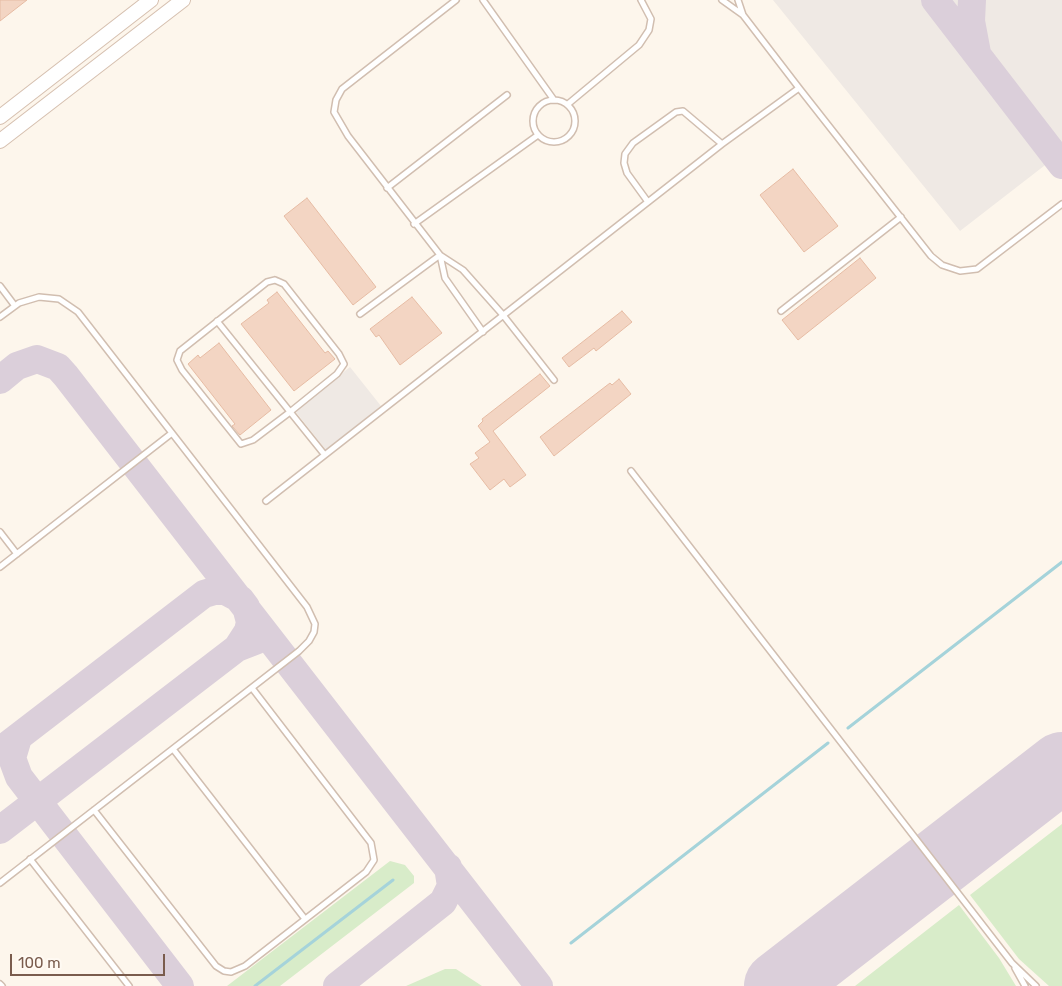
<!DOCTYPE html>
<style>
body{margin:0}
#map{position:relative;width:1062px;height:986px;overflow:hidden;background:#fdf6ec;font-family:Rubik,sans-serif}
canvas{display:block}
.scale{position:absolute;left:10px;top:954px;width:155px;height:22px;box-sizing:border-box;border:2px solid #7a5c4d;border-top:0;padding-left:6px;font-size:15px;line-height:18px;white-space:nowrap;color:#7a5c4d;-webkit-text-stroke:4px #fffaf3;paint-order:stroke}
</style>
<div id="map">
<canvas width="1062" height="986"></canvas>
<div class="scale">100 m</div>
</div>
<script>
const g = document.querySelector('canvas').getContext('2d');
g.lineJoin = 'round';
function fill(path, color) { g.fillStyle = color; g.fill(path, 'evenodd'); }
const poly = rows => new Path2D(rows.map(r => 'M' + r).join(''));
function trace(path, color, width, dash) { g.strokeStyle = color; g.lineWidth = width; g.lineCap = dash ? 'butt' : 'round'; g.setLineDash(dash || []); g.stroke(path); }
const industrial = poly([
 [773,0,1062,0,1062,152,960,231],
 [350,367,381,406,326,450,295,411]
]);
const green = poly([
 [1062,824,1062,986,1049,986,1019,959,970,895],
 [390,861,405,865,414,876,414,883,280,986,227,986],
 [959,905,999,958,1016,986,855,986],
 [445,969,456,969,482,986,406,986]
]);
const stream = poly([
 [848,728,1062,562],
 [571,943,828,743],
 [255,986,393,880]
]);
const taxiway = poly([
 [935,0,1062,165],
 [972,0,971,21,977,53],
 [0,380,17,366,37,359,58,367,66,376,539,986],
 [18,738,12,758,19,777,180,986],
 [0,751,204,594,214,591,225,591,240,599,246,607,250,622,248,631,237,648],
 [0,830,237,648,255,641],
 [337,986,443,902,451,886,448,867]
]);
const runway = poly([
 [779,986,1062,767]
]);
const building = poly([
 [0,0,27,0,0,21,0,0],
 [793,169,838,226,804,252,760,195,793,169],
 [307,198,376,287,353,305,284,216,307,198],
 [860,258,876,278,798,340,782,320,860,258],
 [277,292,325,353,328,351,335,359,294,391,241,324,269,303,267,300,277,292],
 [412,297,442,333,400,365,379,335,376,337,370,329,412,297],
 [622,311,632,322,596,351,594,348,569,367,562,358,622,311],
 [219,343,271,410,240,435,232,426,235,424,188,364,198,355,200,358,219,343],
 [540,374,550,386,493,431,526,475,510,487,504,479,490,490,470,464,479,458,475,453,490,442,478,426,483,421,482,419,540,374],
 [619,379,631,394,554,456,540,437,610,383,612,385,619,379]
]);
const lane = poly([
 [456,0,342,89,336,100,334,112,348,136,440,255,463,270,503,315,554,380],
 [483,0,554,100],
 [722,0,743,15],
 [738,0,743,15,799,88,931,256,942,265,960,271,977,269,1062,204],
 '533 121a21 21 0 1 1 42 0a21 21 0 1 1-42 0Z',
 [568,104,639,45,649,30,651,19,641,0],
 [387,188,507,95],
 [648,202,627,173,624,163,625,154,633,143,676,112,683,111,722,144],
 [414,224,538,135],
 [440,255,445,278,483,332],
 [275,280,284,284,339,354,344,364,337,374,290,412,253,440,241,444,182,370,177,360,180,351,267,282,275,280],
 [0,286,15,306],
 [781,311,901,217],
 [360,314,440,255],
 [0,317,19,303,39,297,59,299,78,312,307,607,315,624,314,632,309,641,299,651,0,883],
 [217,321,324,454],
 [631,471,1012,963,1036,986],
 [266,501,722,144,799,88],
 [0,532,17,554],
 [0,567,172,433],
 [173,749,305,919],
 [94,810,216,966,224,971,231,972,245,966,366,872,374,860,371,843,252,688],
 [30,859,129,986],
 [1015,968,1025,986],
 [0,984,2,986]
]);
const secondary = poly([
 [0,117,151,0],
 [0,141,183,0]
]);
fill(industrial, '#efe9e4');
fill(green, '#d8ecc9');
trace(stream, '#a5d3da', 3);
trace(taxiway, '#dbcfda', 28);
trace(runway, '#dbcfda', 70);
fill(building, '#f3d5c3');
trace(building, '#e6bba3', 1);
trace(lane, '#d1beb0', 8);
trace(secondary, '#d6c0b0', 16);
trace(lane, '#fff', 5);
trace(secondary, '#fff', 14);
</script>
